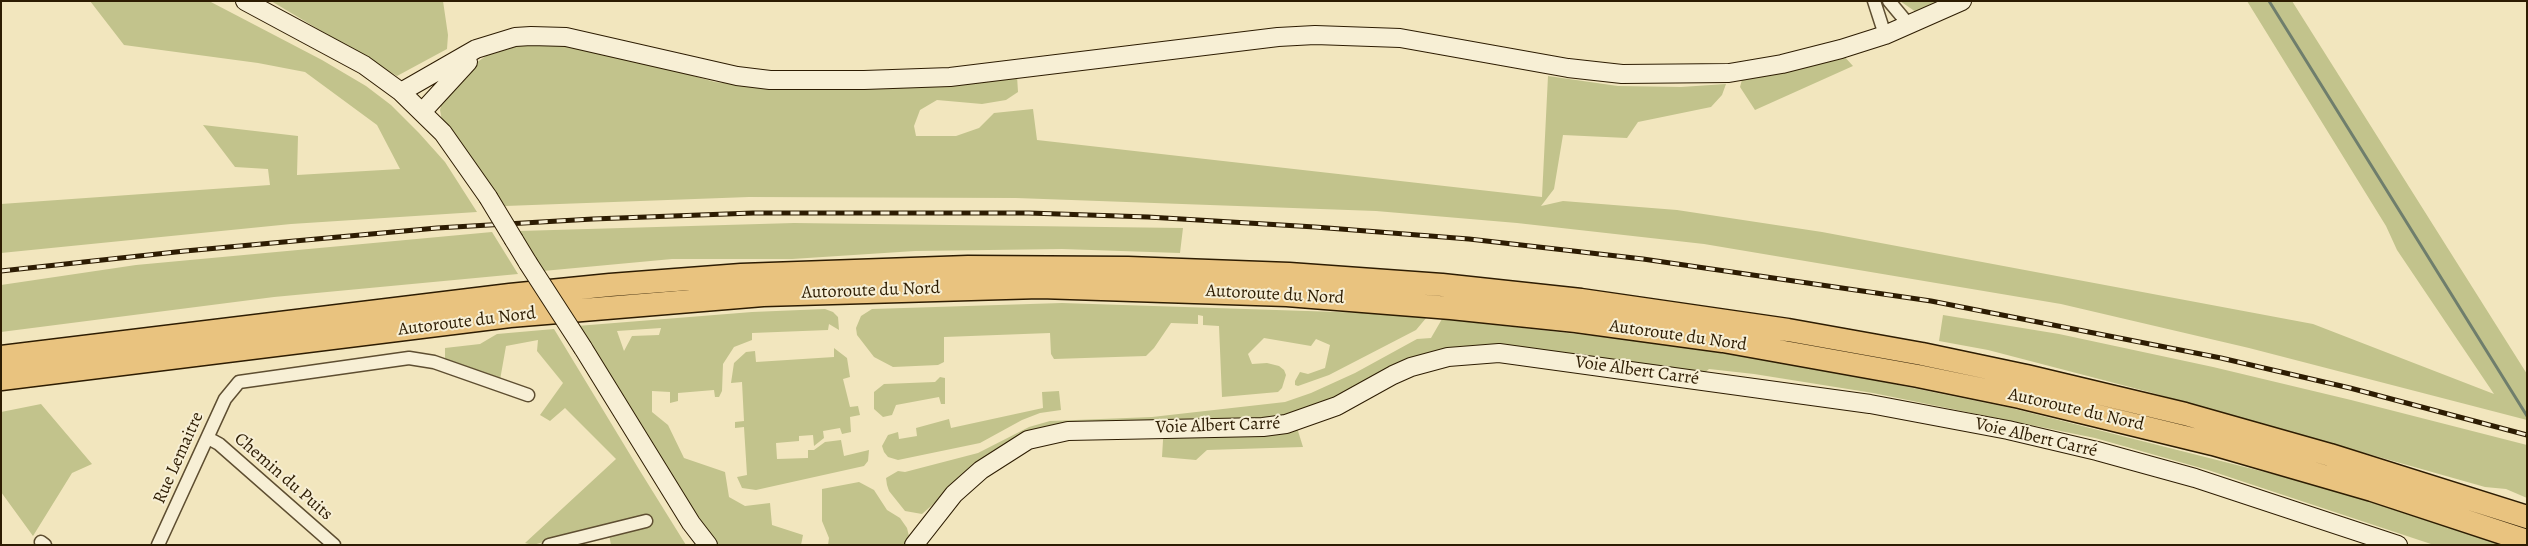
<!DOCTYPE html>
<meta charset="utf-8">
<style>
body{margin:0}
#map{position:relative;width:2528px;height:546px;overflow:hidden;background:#f2e6be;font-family:Alegreya,serif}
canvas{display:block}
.frame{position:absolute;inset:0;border:2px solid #2d1c02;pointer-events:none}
</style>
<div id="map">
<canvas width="2528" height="546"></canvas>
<div class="frame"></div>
</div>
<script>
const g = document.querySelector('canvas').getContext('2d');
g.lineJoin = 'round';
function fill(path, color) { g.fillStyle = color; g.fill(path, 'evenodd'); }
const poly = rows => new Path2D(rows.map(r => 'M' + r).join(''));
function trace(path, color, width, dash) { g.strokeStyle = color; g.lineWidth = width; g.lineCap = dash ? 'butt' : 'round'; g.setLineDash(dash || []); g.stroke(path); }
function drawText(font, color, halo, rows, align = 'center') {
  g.font = font + ' Alegreya,serif'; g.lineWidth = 4; g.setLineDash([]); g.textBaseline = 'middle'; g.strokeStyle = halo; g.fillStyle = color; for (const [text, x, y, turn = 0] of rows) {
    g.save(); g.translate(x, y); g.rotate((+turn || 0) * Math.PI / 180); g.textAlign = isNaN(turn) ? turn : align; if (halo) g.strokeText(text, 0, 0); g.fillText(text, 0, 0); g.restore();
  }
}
const green = poly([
 [90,1,209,1,322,60,366,86,391,105,419,133,445,162,477,212,291,224,1,253,1,204,270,185,268,169,235,167,203,125,298,136,297,175,400,169,377,125,305,72,258,63,124,45],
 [271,1,443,1,448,35,447,49,397,76],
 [1900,1,1938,1,1916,12],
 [2247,1,2292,1,2527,374,2527,420,2249,348,2061,304,1704,244,1517,223,1376,211,1016,198,749,197,505,206,473,160,442,121,440,110,442,101,473,65,486,56,524,44,553,43,647,63,715,82,769,88,919,86,1017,76,1018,92,1006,100,982,104,937,100,920,110,914,126,916,136,956,136,979,128,994,113,1033,109,1037,140,1542,197,1548,76,1618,86,1681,87,1726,84,1722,95,1711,107,1638,122,1627,138,1563,135,1554,189,1541,206,1563,201,1677,210,1822,232,2313,324,2494,394,2397,250,2386,226],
 [1843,55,1853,66,1755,110,1740,87,1743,76],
 [794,223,1183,228,1180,253,1062,249,915,251,792,259,672,259,543,271,519,231],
 [492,232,518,274,274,297,1,332,1,285,136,265],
 [1062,303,1399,314,1427,317,1416,330,1329,375,1298,386,1295,385,1295,381,1300,372,1308,374,1325,368,1330,345,1316,339,1311,346,1264,338,1248,354,1252,364,1267,363,1279,366,1284,370,1286,375,1282,388,1278,392,1222,397,1219,326,1203,325,1203,316,1198,315,1198,324,1171,323,1154,348,1146,356,1054,359,1051,354,1050,333,944,337,944,362,938,365,893,367,874,357,857,335,856,328,861,316,872,309],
 [825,309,833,312,838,317,839,330,829,324,828,330,752,333,752,340,734,347,723,364,722,391,719,397,715,397,714,390,678,393,678,401,670,403,670,392,652,391,652,412,668,425,684,458,725,472,729,497,745,506,770,503,772,525,803,535,801,545,718,545,698,517,577,326,752,312],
 [661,328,659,335,632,336,624,351,617,331],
 [1943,315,2059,334,2213,367,2351,400,2527,445,2527,498,2506,489,2485,487,2149,392,1988,350,1939,341],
 [1442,319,1631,340,1755,358,1864,378,2011,408,2324,487,2503,545,2434,545,2208,470,2095,438,1873,393,1754,374,1709,369,1702,375,1474,347,1293,415,1303,447,1207,450,1196,460,1162,457,1164,424,1068,427,953,487,922,514,905,511,889,491,887,485,886,478,898,471,905,472,978,453,1029,427,1050,421,1152,417,1285,402,1311,393,1355,373,1417,339,1431,338],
 [554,329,640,471,686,545,611,545,607,524,533,545,525,543,616,459,565,408,550,421,540,415,563,383,537,351,538,340,506,346,500,380,445,361,445,348,480,344,497,334],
 [834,348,847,358,850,377,843,379,850,407,858,406,860,415,850,417,851,432,842,434,840,428,823,431,824,438,814,446,813,435,799,436,799,441,776,443,777,459,808,458,808,450,814,450,825,442,841,440,844,456,869,450,868,461,864,466,756,490,742,488,737,477,747,475,744,427,735,428,735,422,744,421,742,382,731,383,734,363,746,352,755,351,756,362,834,357],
 [940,377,945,378,945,404,941,404,939,397,896,405,892,415,883,417,874,409,874,392,884,384,935,382],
 [1059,391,1061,410,1040,413,1022,420,980,443,898,460,888,457,884,452,882,446,888,435,898,432,899,439,917,436,916,428,949,419,951,428,1043,408,1042,392],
 [41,404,92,464,72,473,33,536,1,492,1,412],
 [859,482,874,490,887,510,900,518,907,528,909,536,906,545,828,545,829,538,822,521,822,489]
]);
const stream = poly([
 [2269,1,2527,416]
]);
const street = poly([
 [1874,1,1885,35],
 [1889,1,1909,25],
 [208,438,219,444,334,545],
 [41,542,45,545],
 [158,545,225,399,239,382,409,358,434,362,528,395],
 [549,545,646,521]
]);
const secondary = poly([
 [245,1,364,65,401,92,443,133,488,197],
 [401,92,476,49,515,37,531,36,566,37,737,76,770,80,864,80,950,77,1278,37,1315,35,1400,38,1568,68,1622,74,1729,73,1782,64,1841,49,1885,35,1962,1],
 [423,111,468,62],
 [514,240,528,263],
 [583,348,691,523,708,545],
 [914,545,954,494,981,470,1028,440,1068,431,1263,427,1286,424,1337,406,1393,375,1411,367,1448,357,1499,353,1870,404,2008,430,2097,451,2195,478,2398,545]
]);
const highway = poly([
 [1,357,510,295,610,285,741,275,968,267,1128,268,1289,274,1442,285,1581,300,1788,330,1922,354,2026,376,2185,414,2330,455,2527,517],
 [1,379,510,316,763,295,1040,287,1287,295,1451,308,1576,321,1723,341,1918,376,2020,397,2213,444,2372,490,2527,541]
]);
const rail = poly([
 [1,271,185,251,437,228,593,219,753,213,1029,213,1148,217,1315,227,1469,239,1643,259,1931,301,2221,358,2350,388,2527,435]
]);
const secondaryBridge = poly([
 [488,197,514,240],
 [528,263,583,348]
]);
const streetNames = [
 ["Autoroute du Nord",871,291,-2],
 ["Autoroute du Nord",1275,295,3],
 ["Autoroute du Nord",467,322,-7],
 ["Autoroute du Nord",1678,336,8],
 ["Voie Albert Carré",1637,371,8],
 ["Autoroute du Nord",2076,410,13],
 ["Voie Albert Carré",1218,426,-2],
 ["Voie Albert Carré",2036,438,13],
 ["Rue Lemaitre",179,458,-66],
 ["Chemin du Puits",283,477,41]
];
fill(green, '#c2c38c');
trace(stream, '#6f7e6c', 3);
trace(street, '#5e4e31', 15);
trace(secondary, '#2d1c02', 20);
trace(highway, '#2d1c02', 25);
trace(street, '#f7efd5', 12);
trace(secondary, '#f7efd5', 18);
trace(highway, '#e9c37f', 22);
trace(rail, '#2d1c02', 5);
trace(rail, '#f7efd5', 3, [9]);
trace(secondaryBridge, '#2d1c02', 20, []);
trace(secondaryBridge, '#f7efd5', 18);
drawText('18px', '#2d1c02', '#f7efd5', streetNames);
</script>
